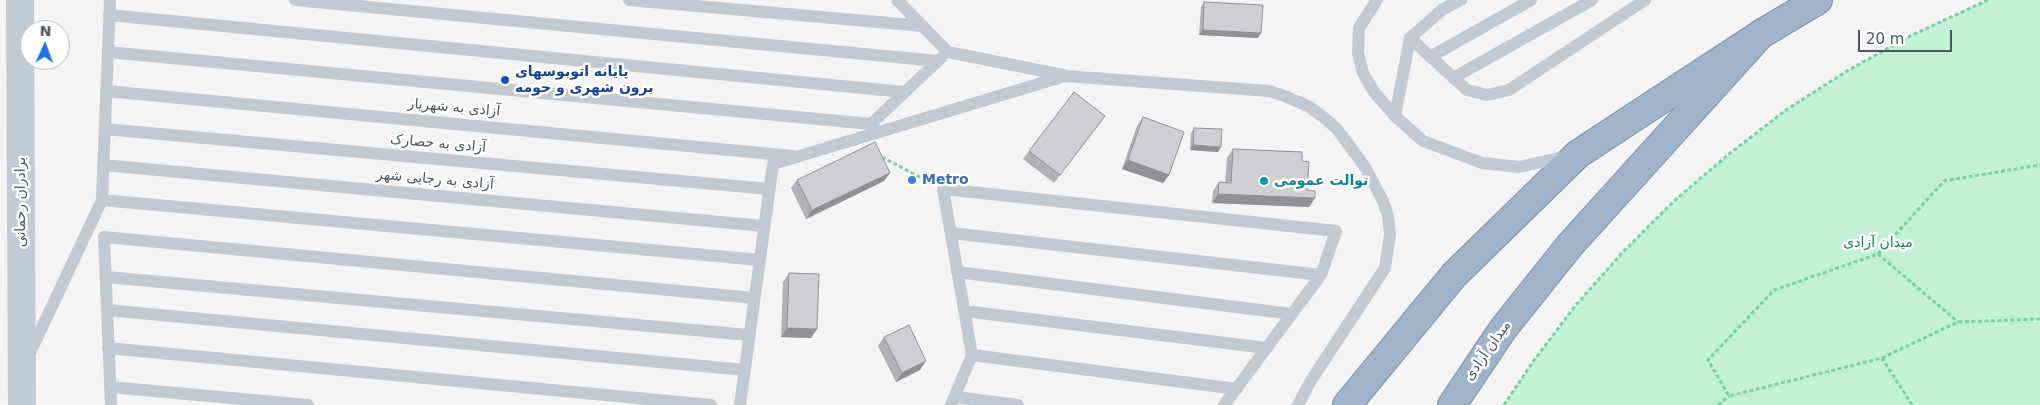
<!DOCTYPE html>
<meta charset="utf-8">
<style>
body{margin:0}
#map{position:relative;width:2040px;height:405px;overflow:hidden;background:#f5f3f3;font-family:"DejaVu Sans",sans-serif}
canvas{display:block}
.north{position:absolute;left:20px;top:20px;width:50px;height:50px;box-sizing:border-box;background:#fff;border:1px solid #b7bbc0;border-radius:50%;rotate:2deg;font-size:14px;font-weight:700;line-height:20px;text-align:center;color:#4a5661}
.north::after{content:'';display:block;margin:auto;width:18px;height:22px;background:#1a73e8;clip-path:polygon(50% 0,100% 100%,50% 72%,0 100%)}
.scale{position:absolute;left:1858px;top:30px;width:94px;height:22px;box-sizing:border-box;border:2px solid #4a5661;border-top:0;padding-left:6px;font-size:15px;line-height:18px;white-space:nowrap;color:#4a5661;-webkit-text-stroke:4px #fff;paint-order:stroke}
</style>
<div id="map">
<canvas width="2040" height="405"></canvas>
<div class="north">N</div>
<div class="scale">20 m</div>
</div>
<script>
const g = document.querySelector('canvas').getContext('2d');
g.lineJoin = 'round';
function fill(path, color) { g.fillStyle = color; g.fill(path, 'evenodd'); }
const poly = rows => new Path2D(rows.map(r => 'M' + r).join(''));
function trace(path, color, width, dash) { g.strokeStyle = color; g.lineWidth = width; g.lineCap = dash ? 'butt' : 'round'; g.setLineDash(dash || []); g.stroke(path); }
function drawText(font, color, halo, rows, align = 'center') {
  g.font = font + ' "DejaVu Sans","Noto Sans Arabic",sans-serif'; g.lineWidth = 5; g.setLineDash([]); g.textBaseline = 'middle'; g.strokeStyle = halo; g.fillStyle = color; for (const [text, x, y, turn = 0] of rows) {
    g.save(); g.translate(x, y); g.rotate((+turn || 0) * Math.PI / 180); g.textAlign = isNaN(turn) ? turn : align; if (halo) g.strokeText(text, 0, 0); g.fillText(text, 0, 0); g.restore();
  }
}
const green = poly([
 [1988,0,2040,0,2040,405,1504,405,1532,363,1575,306,1623,252,1674,201,1729,154,1786,110,1847,71,1910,36]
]);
const path = poly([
 [882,157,925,180],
 [1878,254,1958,322],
 [1882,358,1958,322,2040,319],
 [1504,405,1532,363,1575,306,1623,252,1674,201,1729,154,1786,110,1847,71,1910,36,1988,0],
 [1718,405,1729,396],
 [1912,405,1882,358,1729,396,1708,360,1774,290,1878,254,1944,181,2040,165]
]);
const service = poly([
 [295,0,938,61],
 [629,0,923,26],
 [897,0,948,52,1063,75],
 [1377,0,1359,28,1358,53,1363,73,1374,92,1395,116,1423,141,1482,163,1519,167,1568,156],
 [109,15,904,92],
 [1410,38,1467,90,1487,95,1509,90,1645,0],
 [108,52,871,124],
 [1430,57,1531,0],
 [1453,78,1592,0],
 [106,91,793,156],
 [1395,116,1410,38,1443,9,1461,0],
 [105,129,769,189],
 [876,130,871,124,941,58],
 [103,165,764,226],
 [102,200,760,260],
 [951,233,1321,275],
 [957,272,1292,314],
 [106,277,749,335],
 [107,310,745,370],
 [964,311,1267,348],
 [108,348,711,405],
 [29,355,102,200,110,0],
 [972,355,1237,389],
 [110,387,308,405],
 [956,397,1018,405],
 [111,405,104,237,754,298],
 [740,405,773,164,1065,76,1269,91,1282,95,1308,106,1322,116,1337,129,1365,167,1383,201,1388,216,1390,234,1385,268,1310,382,1298,405],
 [951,405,972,355,943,189,1336,231,1321,275,1224,405]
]);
const secondary = poly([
 [20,0,22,405]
]);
const trunk = poly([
 [1347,405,1454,275,1578,154,1761,34],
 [1452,405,1503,329,1570,245,1761,34,1818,0]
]);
const wall = poly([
 [1204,2,1258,38,1199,35,1201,7],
 [1105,116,1054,183,1023,159,1029,151],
 [1143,117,1169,175,1163,183,1122,169,1137,126],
 [1194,128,1221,147,1218,152,1190,150,1191,133],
 [1233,149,1302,161,1307,190,1309,207,1212,203,1213,191,1219,182,1225,182,1227,158],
 [797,180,884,181,806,219,791,188],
 [789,273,811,338,781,337,783,282],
 [884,337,920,370,896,382,878,346]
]);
const shadedWall = poly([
 [1203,30,1261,33,1258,38,1199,35],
 [1193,145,1221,147,1218,152,1190,150],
 [1128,160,1169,175,1163,183,1122,169],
 [890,173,884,181,806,219,812,210],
 [1218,194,1315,198,1309,207,1212,203],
 [787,328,817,329,811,338,781,337],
 [926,361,920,370,896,382,902,373]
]);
const building = poly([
 [1204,2,1263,5,1261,33,1203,30,1204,2],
 [1074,92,1105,116,1060,175,1029,151,1074,92],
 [1143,117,1184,132,1169,175,1128,160,1143,117],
 [1194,128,1222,129,1221,147,1193,145,1194,128],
 [875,142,890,173,812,210,797,180,875,142],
 [1233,149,1302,152,1302,161,1309,162,1307,190,1315,191,1315,198,1218,194,1219,182,1231,183,1233,149],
 [789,273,819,274,817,329,787,328,789,273],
 [909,325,926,361,902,373,884,337,909,325]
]);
const markers = [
 [505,80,5,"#1a4fb4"],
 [912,180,5,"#3f7fe0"],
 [1264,181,5,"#0f9aa8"]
];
const transitNames = [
 ["پایانه اتوبوسهای",515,72],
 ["برون شهری و حومه",515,88]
];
const streetNames = [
 ["آزادی به شهریار",454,108,5],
 ["آزادی به حصارک",438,144,5],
 ["آزادی به رجایی شهر",435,180,5],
 ["برادران رحمانی",21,202,-90],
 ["میدان آزادی",1488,351,-55]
];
const shopNames = [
 ["Metro",922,180]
];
const cultureNames = [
 ["توالت عمومی",1274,181]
];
const parkNames = [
 ["میدان آزادی",1878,243]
];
fill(green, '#c3f1d5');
trace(trunk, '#7690ad', 30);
trace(path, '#7ad0a6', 3, [4, 2.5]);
trace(service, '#c1cad2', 12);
trace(secondary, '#c1cbd6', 28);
trace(trunk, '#9fb4c9', 28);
fill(wall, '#b0b2b7');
fill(shadedWall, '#909195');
fill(building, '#cdcfd5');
trace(building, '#909195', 1);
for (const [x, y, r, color] of markers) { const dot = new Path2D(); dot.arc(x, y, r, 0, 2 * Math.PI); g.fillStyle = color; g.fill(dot); trace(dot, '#fff', 2); }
drawText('bold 14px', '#164399', '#fff', transitNames, 'left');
drawText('14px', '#4a5661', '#fff', streetNames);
drawText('bold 14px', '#366cbe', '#fff', shopNames, 'left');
drawText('bold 14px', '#0d838f', '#fff', cultureNames, 'left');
drawText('14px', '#17864f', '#fff', parkNames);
</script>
